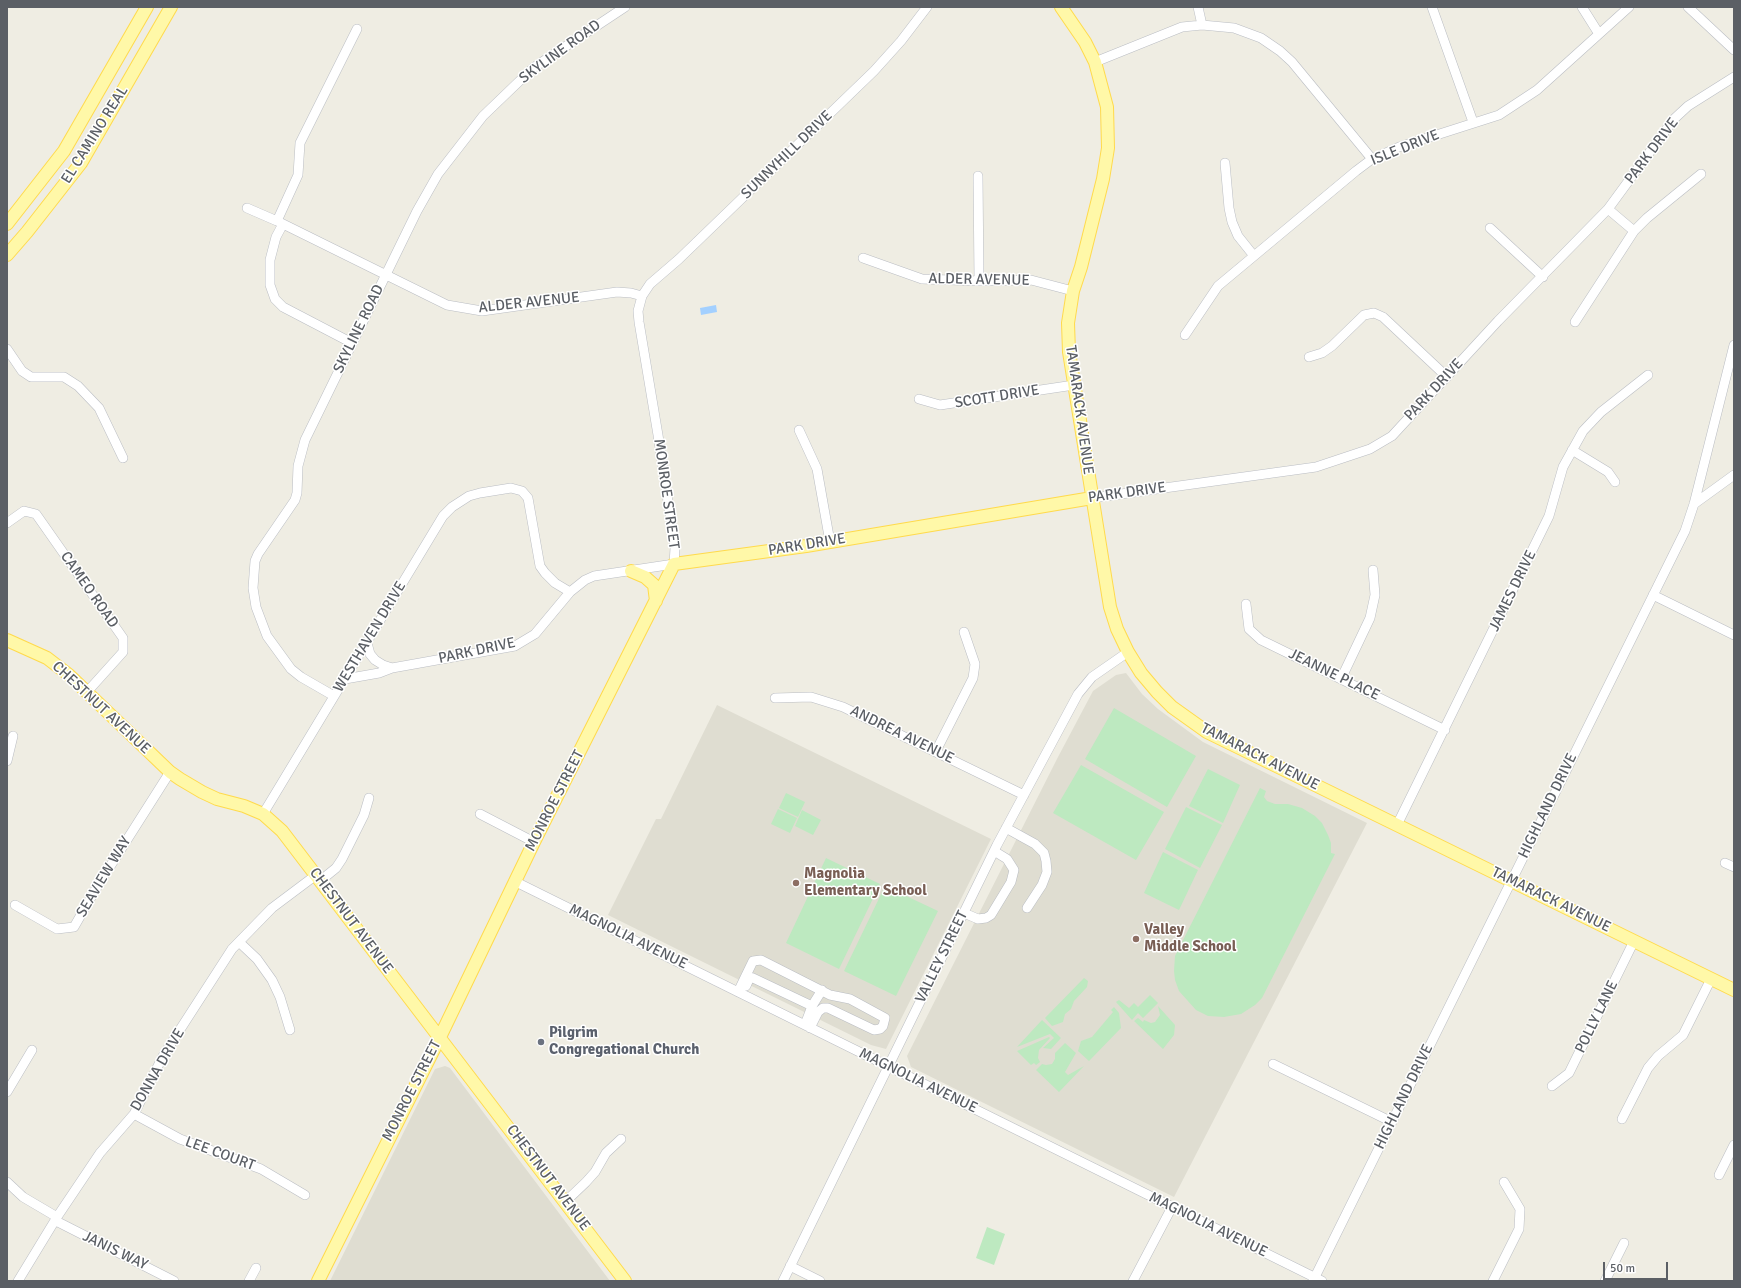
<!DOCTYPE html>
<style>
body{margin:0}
#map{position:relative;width:1741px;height:1288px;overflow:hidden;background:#efede3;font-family:Signika,sans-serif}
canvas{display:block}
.frame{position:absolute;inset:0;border:8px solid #5b5f65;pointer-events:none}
.scale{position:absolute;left:1603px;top:1262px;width:65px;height:18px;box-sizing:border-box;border:2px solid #5b5f65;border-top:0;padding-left:5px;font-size:12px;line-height:14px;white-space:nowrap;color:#5b5f65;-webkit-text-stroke:3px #fff;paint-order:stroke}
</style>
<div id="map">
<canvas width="1741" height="1288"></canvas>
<div class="frame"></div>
<div class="scale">50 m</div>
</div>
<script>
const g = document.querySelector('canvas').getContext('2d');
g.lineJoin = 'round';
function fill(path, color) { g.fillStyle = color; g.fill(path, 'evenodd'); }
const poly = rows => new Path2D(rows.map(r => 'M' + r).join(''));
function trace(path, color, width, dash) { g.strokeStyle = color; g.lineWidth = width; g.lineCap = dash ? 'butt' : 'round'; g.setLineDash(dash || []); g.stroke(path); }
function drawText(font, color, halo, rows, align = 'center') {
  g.font = font + ' Signika,sans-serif'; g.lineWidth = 3; g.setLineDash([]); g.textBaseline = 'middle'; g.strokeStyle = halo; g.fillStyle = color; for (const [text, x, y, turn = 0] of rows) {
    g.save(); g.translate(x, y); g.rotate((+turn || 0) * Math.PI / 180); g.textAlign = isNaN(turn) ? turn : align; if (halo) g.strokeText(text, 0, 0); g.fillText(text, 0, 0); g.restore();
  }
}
const education = poly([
 [1126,673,1142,694,1158,709,1203,742,1367,823,1174,1197,911,1067,907,1056,1058,757,1093,691,1116,675],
 [717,705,991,839,886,1049,871,1045,608,915,656,819,661,819],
 [445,1066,450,1068,610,1281,330,1281,435,1069]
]);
const green = poly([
 [1114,708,1196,756,1167,807,1085,759],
 [1081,765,1164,812,1136,860,1053,813],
 [1208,769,1240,785,1223,823,1189,806],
 [1260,788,1266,791,1264,797,1267,801,1275,804,1288,804,1302,808,1315,816,1322,823,1328,835,1331,843,1331,853,1335,854,1262,998,1255,1005,1241,1014,1224,1017,1208,1016,1196,1010,1179,991,1175,980,1174,971,1175,956],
 [786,793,805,802,798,817,779,808],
 [1186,807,1222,825,1200,868,1165,849],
 [778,809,797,818,790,833,771,824],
 [802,810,821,820,813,835,795,826],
 [1163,852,1198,870,1179,910,1144,893],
 [826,858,880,884,839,969,786,943],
 [885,886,938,911,896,996,844,971],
 [1084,978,1088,981,1087,987,1074,1001,1071,1009,1065,1014,1063,1022,1052,1026,1045,1018],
 [1150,995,1158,1003,1143,1018,1138,1013,1132,1020,1116,1002,1119,1000,1129,1008,1134,1003,1138,1007],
 [1158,1006,1175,1025,1174,1035,1163,1049,1134,1021,1138,1018,1143,1022,1144,1020,1151,1023,1155,1022,1160,1015],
 [1114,1007,1119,1013,1121,1028,1089,1061,1078,1051,1081,1041,1092,1037,1113,1012,1111,1010],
 [1042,1020,1061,1038,1051,1049,1043,1048,1054,1038,1050,1034,1017,1047],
 [1049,1037,1050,1038,1039,1050,1038,1058,1040,1062,1036,1065,1034,1063,1031,1065,1017,1051],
 [1065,1043,1076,1053,1065,1072,1068,1075,1084,1066,1059,1092,1036,1070,1042,1064,1046,1065,1052,1064,1055,1059,1055,1053],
 [987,1227,1005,1234,994,1265,976,1258]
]);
const water = poly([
 [716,305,717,312,701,315,700,308]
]);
const minor = poly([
 [1198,7,1202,25],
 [1432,7,1473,122],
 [1582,7,1599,34],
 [1688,7,1734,50],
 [1095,62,1182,27,1202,25,1234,28,1261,38,1280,51,1292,62,1372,159],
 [1225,163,1229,208,1232,222,1238,236,1254,256],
 [978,176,979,281],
 [247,208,277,221,447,305,482,311,617,292,631,293,642,296],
 [1608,209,1634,231],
 [277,221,298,175,300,143,357,29],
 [283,224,276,237,270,260,270,285,275,299,283,307,352,343],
 [1490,228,1543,277],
 [863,258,922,279,979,281,1031,280,1073,291],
 [1575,322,1634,231,1647,218,1701,174],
 [1185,335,1218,286,1356,171,1372,159,1399,147,1499,115,1537,90,1629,7],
 [7,349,22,371,31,377,64,377,78,386,99,408,123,458],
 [1309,357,1322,353,1332,346,1364,315,1374,313,1383,317,1447,377],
 [919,399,940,405,1074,385],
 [799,430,817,469,830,542],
 [1572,450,1608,472,1615,482],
 [1092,498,1316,467,1370,449,1392,436,1498,321,1608,209,1674,119,1688,106,1734,77],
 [1694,504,1734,475],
 [7,523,24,511,36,514,123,638,123,652,87,692],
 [1653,595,1734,635],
 [1246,604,1249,629,1261,640,1445,730],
 [367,643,370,654,375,660,383,665,392,668],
 [345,679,379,673,392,668,515,646,535,634,570,592,585,580,594,576,674,564,675,548,658,435,639,322,638,311,642,296,650,284,679,259,874,71,901,41,927,7],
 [1341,679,1370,618,1375,595,1373,570],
 [334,696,301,677,291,669,267,636,256,607,253,588,255,561,258,554,295,500,297,493,298,466,305,440,417,211,438,174,483,116,533,68,625,7],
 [775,698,811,697,843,707,1024,795],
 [936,751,973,678,975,664,964,632],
 [7,761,13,736],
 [263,814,443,516,452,507,469,496,480,493,511,488,522,491,528,498,540,566,545,573,555,583,570,592],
 [480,814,534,842],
 [1397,825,1549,516,1563,467,1583,431,1601,412,1648,375],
 [1006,828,1035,844,1044,853,1046,861,1047,872,1042,885,1027,908],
 [1725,863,1734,867],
 [320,881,336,868,342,859,364,815,369,798],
 [514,881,1322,1281],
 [15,905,57,929,74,927,97,887,170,772],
 [964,913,978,919,986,918,991,915,1011,882,1014,870,1007,859,994,851],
 [239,942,257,959,272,980,280,997,290,1030],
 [746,986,750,977,753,978,812,1006,806,1022],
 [738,992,753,961,761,960,830,995,850,999,885,1018,883,1026,880,1029,874,1030,828,1008,823,1008,818,1012,810,1028],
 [812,1006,822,990],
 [1273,1064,1392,1122],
 [1552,1086,1569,1073,1634,941],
 [7,1092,32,1050],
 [134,1114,180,1139,261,1169,305,1195],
 [1622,1119,1648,1068,1658,1056,1683,1035,1711,979],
 [1719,1175,1734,1145],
 [7,1182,23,1197,57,1217],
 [566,1201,586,1182,595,1172,606,1153,621,1139],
 [56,1221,174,1281],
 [790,1266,820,1281],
 [18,1281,57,1217,100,1153,134,1114,163,1056,232,949,272,908,316,875],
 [249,1281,256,1268],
 [783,1281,997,845,1078,694,1092,677,1128,652],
 [1133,1281,1172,1207],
 [1313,1281,1685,531,1694,504,1734,345],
 [1493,1281,1519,1229,1520,1209,1504,1182],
 [1605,1281,1624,1243]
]);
const major = poly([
 [1061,7,1085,42,1095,62,1107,107,1108,148,1103,179,1081,267,1073,291,1068,323,1069,352,1110,607,1117,629,1128,652,1141,673,1157,692,1172,707,1207,732,1734,990],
 [7,224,64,151,147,7],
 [7,255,27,232,81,163,171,7],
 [631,571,645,577,654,585,656,601],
 [7,640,47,658,69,675,170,772,180,779,202,792,217,799,244,806,263,814,282,831,625,1281],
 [318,1281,440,1037,534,842,674,564,806,546,1092,498]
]);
const markers = [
 [796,883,4,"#8d6e63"],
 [1136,939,4,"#8d6e63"],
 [541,1042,4,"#6b7280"]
];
const streetNames = [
 ["SKYLINE ROAD",560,52,-36],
 ["EL CAMINO REAL",95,135,-58],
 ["ISLE DRIVE",1405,148,-22],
 ["PARK DRIVE",1652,151,-53],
 ["SUNNYHILL DRIVE",787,155,-44],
 ["ALDER AVENUE",979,280,1],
 ["ALDER AVENUE",529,303,-6],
 ["SKYLINE ROAD",359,329,-64],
 ["PARK DRIVE",1434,390,-47],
 ["SCOTT DRIVE",997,397,-9],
 ["TAMARACK AVENUE",1079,410,82],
 ["PARK DRIVE",1127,493,-8],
 ["MONROE STREET",666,494,82],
 ["PARK DRIVE",807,545,-9],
 ["CAMEO ROAD",89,590,55],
 ["JAMES DRIVE",1513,591,-64],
 ["WESTHAVEN DRIVE",370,637,-59],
 ["PARK DRIVE",477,651,-12],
 ["JEANNE PLACE",1334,675,26],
 ["CHESTNUT AVENUE",101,708,43],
 ["ANDREA AVENUE",902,735,26],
 ["TAMARACK AVENUE",1260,757,27],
 ["MONROE STREET",555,801,-63],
 ["HIGHLAND DRIVE",1548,806,-64],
 ["SEAVIEW WAY",104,877,-59],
 ["TAMARACK AVENUE",1551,900,26],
 ["CHESTNUT AVENUE",351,921,53],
 ["MAGNOLIA AVENUE",628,937,26],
 ["VALLEY STREET",942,957,-64],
 ["POLLY LANE",1597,1017,-64],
 ["DONNA DRIVE",158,1070,-60],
 ["MAGNOLIA AVENUE",918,1081,26],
 ["MONROE STREET",412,1091,-63],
 ["HIGHLAND DRIVE",1404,1097,-64],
 ["LEE COURT",220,1154,20],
 ["CHESTNUT AVENUE",548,1178,53],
 ["MAGNOLIA AVENUE",1208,1225,26],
 ["JANIS WAY",115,1251,26]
];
const educationNames = [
 ["Magnolia",804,874],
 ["Elementary School",804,891],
 ["Valley",1144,930],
 ["Middle School",1144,947]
];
const worshipNames = [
 ["Pilgrim",549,1033],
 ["Congregational Church",549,1050]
];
fill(education, '#dfddd1');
fill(green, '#bde9c0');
fill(water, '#a3d0ff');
trace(minor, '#babdc3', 10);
trace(major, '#ffda4c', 14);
trace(minor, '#fff', 9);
trace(major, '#fff8a8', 12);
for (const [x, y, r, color] of markers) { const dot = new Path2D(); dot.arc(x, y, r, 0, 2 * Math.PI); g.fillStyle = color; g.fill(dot); trace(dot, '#fff', 1.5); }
drawText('15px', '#5b5f65', '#fff', streetNames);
drawText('bold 15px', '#785e54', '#fff', educationNames, 'left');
drawText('bold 15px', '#5b616d', '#fff', worshipNames, 'left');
</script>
